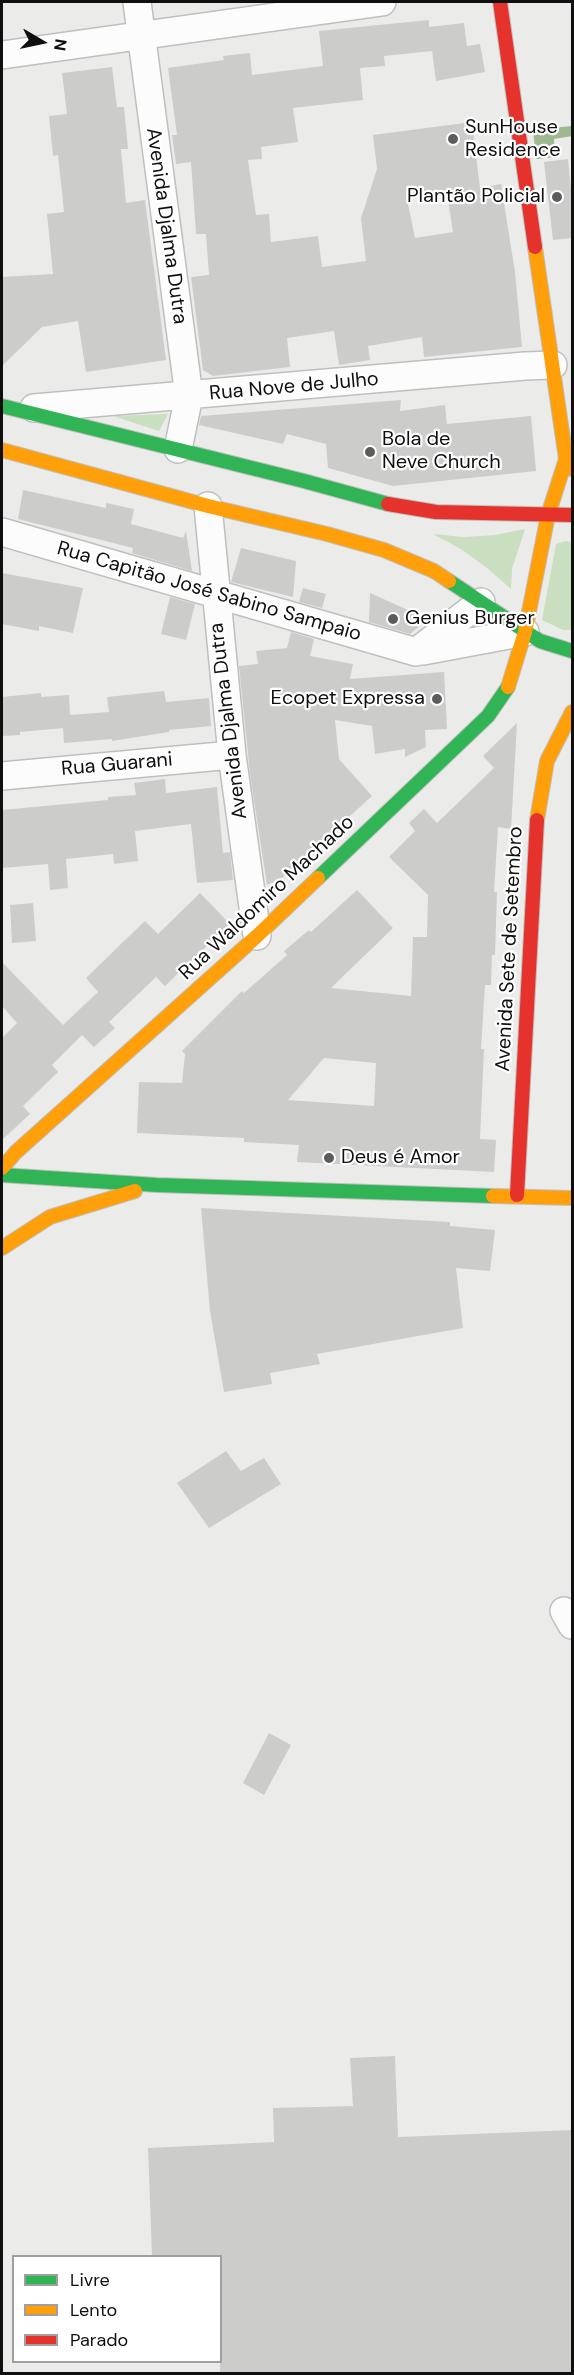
<!DOCTYPE html>
<meta charset="utf-8">
<style>
body{margin:0}
#map{position:relative;width:574px;height:2375px;overflow:hidden;background:#ebecea;font-family:"DM Sans",sans-serif}
canvas{display:block}
.frame{position:absolute;inset:0;border:3px solid #0e0f0e;pointer-events:none}
.legend{position:absolute;left:12px;top:2255px;width:210px;height:108px;box-sizing:border-box;background:#fff;border:2px solid #9f9f9f;margin:0;padding:8px 10px;list-style:none;font-size:18px;color:#0e0f0e}
.legend li{display:flex;align-items:center;gap:12px;height:30px}
.legend b{width:30px;border:2px solid #9f9f9f}
.north{position:absolute;left:12px;top:12px;width:60px;height:60px;-webkit-text-stroke:4px #fff;paint-order:stroke;rotate:99deg;font-size:16px;font-weight:700;line-height:24px;text-align:center;color:#0e0f0e}
.north::after{content:'';display:block;margin:auto;width:21px;height:27px;background:#0e0f0e;clip-path:polygon(50% 0,100% 100%,50% 72%,0 100%)}
</style>
<div id="map">
<canvas width="574" height="2375"></canvas>
<div class="frame"></div>
<ul class="legend">
<li><b style="height:8px;background:#30b455"></b>Livre</li>
<li><b style="height:8px;background:#ff9f0a"></b>Lento</li>
<li><b style="height:8px;background:#e5322d"></b>Parado</li>
</ul>
<div class="north">N</div>
</div>
<script>
const g = document.querySelector('canvas').getContext('2d');
g.lineJoin = 'round';
function fill(path, color) { g.fillStyle = color; g.fill(path, 'evenodd'); }
const poly = rows => new Path2D(rows.map(r => 'M' + r).join(''));
function trace(path, color, width, dash) { g.strokeStyle = color; g.lineWidth = width; g.lineCap = dash ? 'butt' : 'round'; g.setLineDash(dash || []); g.stroke(path); }
function drawText(font, color, halo, rows, align = 'center') {
  g.font = font + ' "DM Sans",sans-serif'; g.lineWidth = 4.5; g.setLineDash([]); g.textBaseline = 'middle'; g.strokeStyle = halo; g.fillStyle = color; for (const [text, x, y, turn = 0] of rows) {
    g.save(); g.translate(x, y); g.rotate((+turn || 0) * Math.PI / 180); g.textAlign = isNaN(turn) ? turn : align; if (halo) g.strokeText(text, 0, 0); g.fillText(text, 0, 0); g.restore();
  }
}
const green = poly([
 [168,414,159,431,113,416],
 [525,529,512,569,511,589,487,568,461,549,433,534,464,537,495,535],
 [566,541,572,542,572,630,563,630,542,620,556,544]
]);
const water = poly([
 [572,126,572,136,554,139,555,157,536,159,533,130]
]);
const building = poly([
 [429,20,429,27,464,23,467,46,480,44,485,72,436,81,432,51,384,56,385,66,360,68,363,100,293,108,298,142,261,147,262,159,248,160,256,215,269,214,271,242,318,236,322,267,366,261,361,218,377,169,373,135,472,122,480,188,501,184,515,272,522,347,424,357,422,337,368,346,370,360,339,365,334,331,287,338,290,367,213,376,203,370,191,277,209,275,206,234,196,234,191,162,176,164,172,135,177,135,168,68,224,60,223,56,250,53,252,75,323,66,319,31],
 [447,194,453,232,415,238,407,199],
 [112,67,117,107,124,107,128,149,121,149,126,203,145,200,166,360,86,372,78,321,42,327,2,366,2,277,53,274,47,214,64,212,58,155,53,156,49,116,67,114,62,73],
 [568,159,573,211,573,238,553,240,544,162],
 [401,400,400,411,445,405,447,424,531,416,536,471,393,486,328,468,326,444,287,434,283,444,199,425,201,416],
 [23,490,106,508,106,503,134,509,131,524,183,538,186,531,192,571,132,553,133,548,18,519],
 [241,548,296,561,293,597,231,582],
 [2,573,83,588,73,633,39,626,39,631,2,624],
 [303,588,326,594,322,608,299,602],
 [370,593,428,619,410,634,369,622],
 [170,597,195,604,186,640,161,634],
 [291,632,314,639,310,656,353,664,350,679,444,672,447,729,425,730,426,747,405,757,405,749,375,754,372,726,335,720,339,759,372,796,282,878,267,885,250,774,239,666,258,664,256,651,287,648],
 [164,691,166,702,209,698,211,726,169,730,169,732,112,741,112,739,64,743,63,728,20,732,20,735,2,736,2,697,41,693,41,697,69,695,70,715,109,712,107,697],
 [517,723,511,829,498,827,494,892,497,892,495,955,492,955,491,985,485,985,481,1049,484,1049,480,1139,496,1140,494,1172,297,1162,299,1145,244,1142,244,1138,137,1133,139,1082,182,1083,185,1054,182,1051,242,991,244,993,287,955,284,951,309,930,311,932,357,890,393,928,331,988,411,996,413,937,427,937,428,895,389,857,415,831,409,823,424,809,437,823,494,768,483,756],
 [324,1058,376,1063,374,1106,288,1100],
 [165,779,166,793,217,787,223,853,230,852,233,880,197,883,191,824,135,831,138,861,114,864,113,854,66,859,68,888,50,890,48,864,2,868,2,810,108,800,108,797,136,795,134,783],
 [200,893,230,924,165,986,156,977,109,1022,115,1028,94,1047,82,1035,52,1065,58,1072,23,1106,30,1114,2,1140,2,1038,17,1023,2,1006,2,962,63,1025,98,992,86,978,123,942,145,921,158,934],
 [33,903,36,941,12,943,10,905],
 [201,1208,450,1222,450,1226,495,1230,490,1271,456,1268,463,1328,317,1354,320,1364,270,1373,272,1384,224,1392,210,1311],
 [226,1451,241,1471,264,1458,281,1484,209,1528,177,1483],
 [269,1733,291,1745,264,1795,243,1783],
 [395,2056,398,2137,573,2130,573,2373,220,2373,220,2256,152,2256,148,2148,274,2142,273,2108,353,2106,350,2058]
]);
const street = poly([
 [137,2,189,396,178,449],
 [2,55,382,2],
 [34,408,525,366,553,365],
 [208,506,232,755,257,936],
 [2,532,416,652,481,602],
 [423,651,525,632],
 [2,776,232,755],
 [564,1611,572,1625]
]);
const fast = poly([
 [2,406,304,481,388,504],
 [449,581,540,641,572,651],
 [318,878,488,716,508,687],
 [2,1175,157,1185,493,1196]
]);
const slow = poly([
 [535,247,566,459,572,469],
 [2,450,208,506,327,534,384,550,434,571,449,581],
 [508,687,525,632,548,515,566,459],
 [537,820,547,761,572,712],
 [2,1168,16,1152,257,936,318,878],
 [493,1196,572,1198],
 [2,1248,50,1217,135,1191]
]);
const jam = poly([
 [500,2,535,247],
 [388,504,436,512,572,515],
 [517,1195,537,820]
]);
const markers = [
 [453,139,6,"#5b5c5b"],
 [557,197,6,"#5b5c5b"],
 [370,452,6,"#5b5c5b"],
 [393,619,6,"#5b5c5b"],
 [437,699,6,"#5b5c5b"],
 [329,1158,6,"#5b5c5b"]
];
const poiNames = [
 ["SunHouse",465,128],
 ["Residence",465,151],
 ["Plantão Policial",545,197,"right"],
 ["Bola de",382,440],
 ["Neve Church",382,463],
 ["Genius Burger",405,619],
 ["Ecopet Expressa",425,699,"right"],
 ["Deus é Amor",341,1158]
];
const streetNames = [
 ["Avenida Djalma Dutra",166,226,82],
 ["Rua Nove de Julho",294,387,-5],
 ["Rua Capitão José Sabino Sampaio",209,592,16],
 ["Avenida Djalma Dutra",229,721,-97],
 ["Rua Guarani",117,765,-5],
 ["Rua Waldomiro Machado",267,898,-43],
 ["Avenida Sete de Setembro",510,949,-87]
];
fill(green, '#c9dfbf');
fill(water, '#9eb890');
fill(building, '#cccdcb');
trace(street, '#bfc0be', 30);
trace(fast, '#bfc0be', 16);
trace(slow, '#bfc0be', 16);
trace(jam, '#bfc0be', 16);
trace(street, '#fcfcfc', 27);
trace(fast, '#30b455', 14);
trace(slow, '#ff9f0a', 14);
trace(jam, '#e5322d', 14);
for (const [x, y, r, color] of markers) { const dot = new Path2D(); dot.arc(x, y, r, 0, 2 * Math.PI); g.fillStyle = color; g.fill(dot); trace(dot, '#fff', 2); }
drawText('20px', '#0e0f0e', '#fff', poiNames, 'left');
drawText('20px', '#0e0f0e', '#fff', streetNames);
</script>
